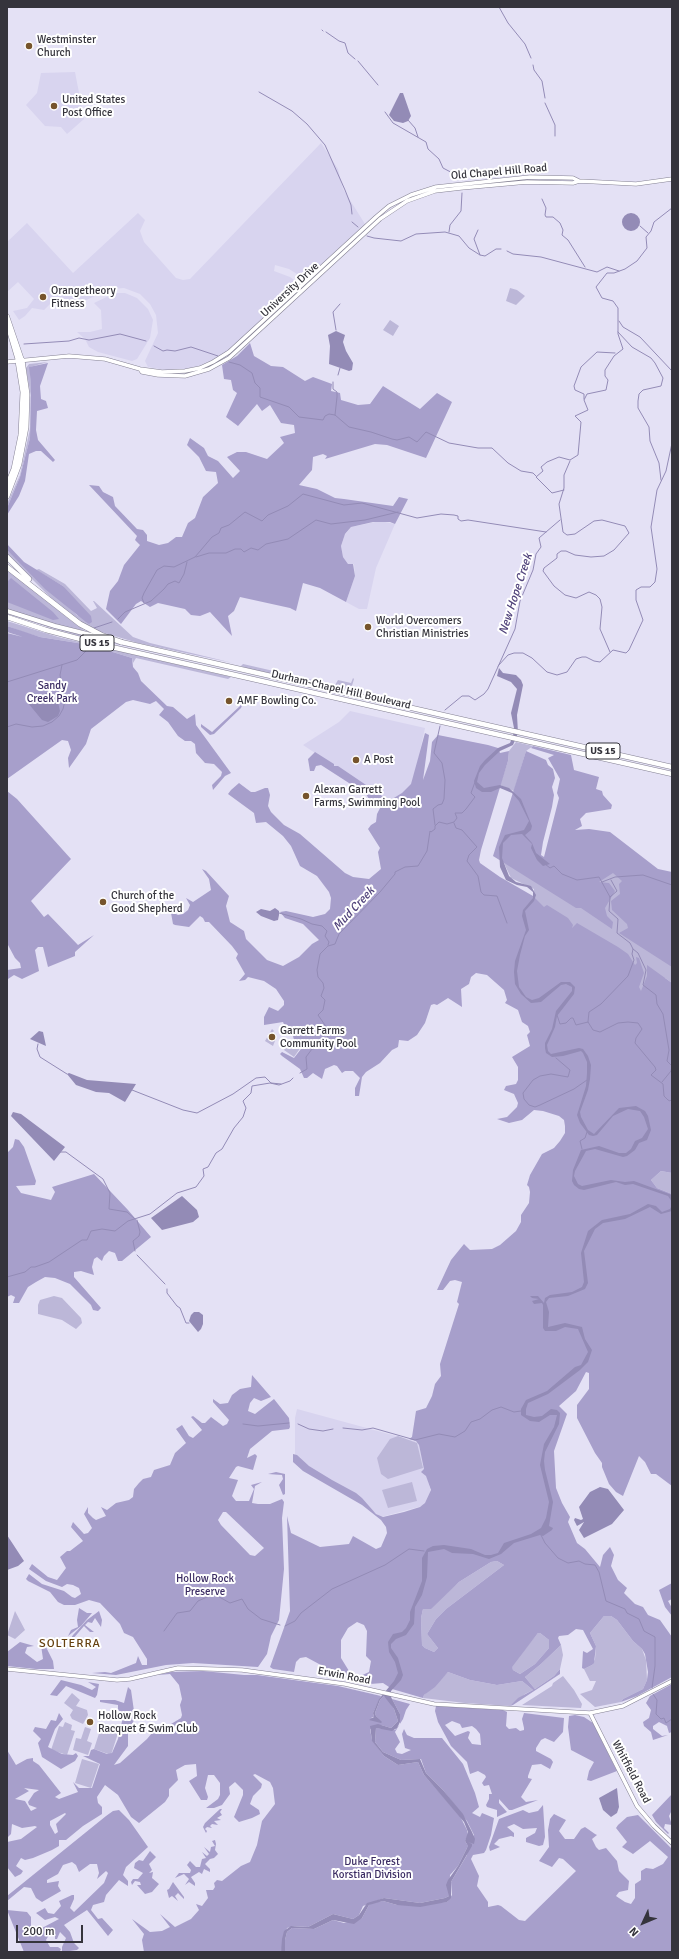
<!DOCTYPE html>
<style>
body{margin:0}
#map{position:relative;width:679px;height:1959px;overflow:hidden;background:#e4e1f5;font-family:Signika,sans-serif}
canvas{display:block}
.frame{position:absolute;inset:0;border:8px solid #35343c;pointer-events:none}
.north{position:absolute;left:623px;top:1903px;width:40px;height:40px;-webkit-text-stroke:3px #fff;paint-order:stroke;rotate:226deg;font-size:11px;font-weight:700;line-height:16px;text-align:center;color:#35343c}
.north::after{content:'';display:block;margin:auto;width:14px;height:18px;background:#35343c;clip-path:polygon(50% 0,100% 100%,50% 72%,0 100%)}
.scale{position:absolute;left:16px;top:1925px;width:67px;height:18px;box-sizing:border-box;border:2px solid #35343c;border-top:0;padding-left:5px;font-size:12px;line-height:14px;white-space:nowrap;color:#35343c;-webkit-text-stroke:3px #fff;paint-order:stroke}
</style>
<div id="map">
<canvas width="679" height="1959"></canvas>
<div class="frame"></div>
<div class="north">N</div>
<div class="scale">200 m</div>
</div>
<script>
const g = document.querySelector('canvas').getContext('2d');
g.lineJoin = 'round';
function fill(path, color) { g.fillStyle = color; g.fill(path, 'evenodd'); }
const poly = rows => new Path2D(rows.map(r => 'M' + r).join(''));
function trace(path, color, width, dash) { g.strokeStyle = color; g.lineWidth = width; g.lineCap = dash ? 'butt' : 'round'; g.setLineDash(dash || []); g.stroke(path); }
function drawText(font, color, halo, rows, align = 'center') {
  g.font = font + ' Signika,sans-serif'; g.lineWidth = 4; g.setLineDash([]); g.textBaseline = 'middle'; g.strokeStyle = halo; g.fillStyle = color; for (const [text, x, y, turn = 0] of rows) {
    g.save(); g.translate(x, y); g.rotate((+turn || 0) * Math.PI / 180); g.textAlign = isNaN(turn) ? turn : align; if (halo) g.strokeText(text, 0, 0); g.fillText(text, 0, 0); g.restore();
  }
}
const built = poly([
 [75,72,84,119,67,134,61,127,45,126,26,105,37,93,41,73],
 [321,143,338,169,343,189,365,224,305,279,289,269,275,265,274,271,290,277,298,283,298,287,235,345,219,357,201,365,186,369,166,370,148,367,145,361,158,333,156,315,150,304,140,294,124,288,110,289,82,302,51,303,44,310,32,308,25,316,19,320,13,311,27,308,34,299,18,282,7,292,7,242,27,223,73,273,138,213,145,220,140,231,144,242,176,278,183,280,190,279],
 [115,293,125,293,137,298,148,309,153,320,150,338,137,359,132,361,98,352,89,347,85,339,77,332,90,332,102,329,101,310,94,303],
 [380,521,395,524,376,568,367,609,359,609,346,602,355,576,354,564,348,564,343,557,341,546,344,536,351,527],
 [350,711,425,728,412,788,392,804,303,745,339,722],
 [297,1409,418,1442,432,1496,426,1505,381,1517,295,1457,295,1418]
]);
const green = poly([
 [510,288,517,290,525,296,516,305,506,301],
 [390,320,399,326,393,336,383,330],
 [48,362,30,367,31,383,30,438,20,477,7,508,7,504,20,475,30,429,31,397,26,368,29,364],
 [7,550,78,616,63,586,36,570,39,569,65,584,91,611,97,608,93,601,94,601,133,637,150,643,233,663,138,643,98,631,78,620,57,604,8,555],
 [7,569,69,619,85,631,50,623,7,609],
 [7,613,93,638,175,657,80,636,48,627,7,614],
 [7,621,58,637,231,677,228,679,136,658,133,663,132,658,90,645,40,637,23,632,7,626],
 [243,664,335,685,338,680,351,683,353,678,354,679,351,689,346,690,246,668,241,666],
 [516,742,533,746,526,751,514,791,500,785,508,761,509,751],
 [504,863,613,869,672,934,672,983,665,978,660,1005,529,931,534,901,534,889,511,878],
 [272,1029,274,1031,272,1033,276,1038,273,1046,265,1041],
 [291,1040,301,1047,294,1057,284,1050],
 [661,1171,672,1173,672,1194,657,1188,651,1180],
 [54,1296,62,1298,81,1318,82,1323,76,1329,62,1320,38,1314,38,1305,40,1300],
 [398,1436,417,1443,423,1468,388,1479,381,1474,377,1458,390,1439],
 [412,1482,417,1501,388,1508,382,1490],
 [497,1561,504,1565,446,1609,436,1619,427,1634,438,1648,434,1652,425,1648,422,1645,421,1618,423,1609,428,1609,459,1582,491,1562],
 [15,1611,25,1630,15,1639,7,1635],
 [604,1616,611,1616,617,1620,633,1641,642,1649,646,1660,647,1680,643,1689,623,1699,621,1702,595,1707,580,1694,592,1690,596,1681,590,1681,584,1669,592,1665,595,1659,596,1646,590,1633],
 [538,1633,540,1633,549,1640,549,1648,535,1664,520,1674,513,1670,511,1666],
 [561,1645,563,1655,560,1669,554,1676,535,1689,525,1677,541,1664],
 [448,1672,470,1680,497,1685,522,1681,533,1690,525,1694,510,1706,465,1703,423,1698,424,1695],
 [563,1676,574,1690,582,1704,581,1708,522,1705,552,1686,553,1683],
 [72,1693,80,1700,76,1706,87,1710,88,1715,83,1724,72,1719,70,1715,73,1710,64,1703],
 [65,1722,72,1725,71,1730,75,1731,67,1755,51,1750,59,1726,63,1727],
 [102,1724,119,1730,111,1755,94,1749],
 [85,1727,91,1729,87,1741,92,1743,88,1755,73,1750,76,1738,81,1739],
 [82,1759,99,1764,91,1788,75,1783]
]);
const forest = poly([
 [250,343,254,356,271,366,283,367,305,381,313,377,332,384,331,391,340,393,341,400,358,405,370,404,383,386,420,409,437,393,452,402,426,458,387,445,375,444,325,459,327,456,323,454,313,457,312,470,299,485,317,489,335,498,344,499,393,506,399,497,408,499,395,524,390,522,373,522,351,527,345,534,341,546,343,557,348,564,353,564,355,576,346,602,320,588,303,583,296,611,290,608,240,597,234,611,228,616,232,636,210,612,200,616,191,615,185,609,158,603,150,607,141,601,136,604,121,624,106,609,110,591,118,581,124,565,140,545,135,540,137,536,89,485,99,486,103,492,113,497,115,506,137,529,143,530,147,535,147,541,159,545,168,543,176,537,182,537,188,523,195,518,203,497,218,483,216,472,206,471,199,457,187,445,190,438,204,448,208,456,218,461,233,478,240,471,227,457,237,452,246,452,267,459,284,443,280,437,295,433,294,425,281,423,270,405,262,411,257,404,238,426,226,417,237,393,233,390,231,380,224,379,222,365,237,356],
 [48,363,40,386,41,399,46,401,48,408,37,411,36,430,38,440,55,460,53,462,41,451,36,451,29,454,25,481,19,496,7,515,7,508,20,477,30,438,31,383,29,367],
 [7,544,24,562,63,586,91,616,92,622,89,624,86,622,45,589,7,550],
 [11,578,53,612,59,619,53,620,7,602,7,582],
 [7,626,40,637,90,645,132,658,133,667,138,673,141,681,167,706,173,707,187,719,195,714,196,725,231,773,225,776,213,790,212,785,221,776,222,772,214,764,205,763,196,753,195,744,191,741,185,741,178,736,168,722,159,715,164,709,156,701,150,704,133,700,126,702,91,729,86,744,69,768,68,758,71,750,68,741,62,740,7,779,7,633,23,637,7,632],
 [245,698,241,708,214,734,210,735,201,727,201,724,212,732,240,706],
 [425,733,429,735,423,780,430,761,432,742,438,735,488,745,498,748,500,753,509,751,508,761,481,850,479,860,480,863,500,877,533,896,544,907,547,905,568,918,573,925,572,928,577,923,618,947,628,954,635,965,637,963,636,957,639,958,644,973,639,987,641,991,647,976,647,965,672,983,672,1173,661,1171,651,1180,657,1188,672,1194,672,1486,656,1474,651,1474,645,1462,639,1456,623,1496,616,1492,609,1484,602,1467,602,1463,595,1453,577,1418,577,1405,589,1389,589,1373,586,1372,576,1391,559,1406,567,1414,554,1451,556,1488,562,1503,570,1517,568,1522,577,1543,585,1549,600,1567,603,1555,610,1547,614,1555,611,1566,618,1580,627,1588,624,1593,635,1604,643,1607,648,1615,660,1620,672,1637,672,1677,637,1696,621,1702,623,1699,643,1689,647,1680,648,1672,645,1654,642,1649,633,1641,617,1620,611,1616,604,1616,590,1633,596,1646,594,1663,592,1665,584,1669,582,1668,583,1651,587,1653,593,1649,583,1630,576,1629,568,1635,559,1636,558,1638,561,1645,541,1664,525,1677,535,1689,554,1676,560,1669,560,1674,513,1705,510,1706,518,1698,533,1690,522,1681,497,1685,470,1680,448,1672,435,1687,424,1695,423,1698,392,1689,383,1683,370,1684,365,1680,356,1678,369,1672,371,1661,366,1656,367,1631,364,1625,357,1622,348,1628,341,1640,341,1658,349,1671,348,1676,345,1678,328,1676,319,1664,306,1657,300,1658,296,1662,294,1672,273,1669,270,1667,290,1611,287,1516,291,1533,320,1547,349,1544,353,1536,376,1549,381,1547,387,1533,386,1527,381,1520,362,1505,303,1471,293,1462,293,1454,297,1455,309,1466,332,1480,356,1493,362,1498,376,1514,383,1517,404,1512,420,1507,425,1503,431,1490,426,1476,421,1472,424,1469,419,1445,416,1441,409,1439,412,1437,416,1411,426,1408,432,1396,435,1384,441,1376,440,1364,459,1304,457,1302,462,1282,455,1280,450,1281,443,1290,437,1290,451,1260,464,1244,470,1250,492,1249,500,1245,516,1231,521,1222,521,1215,529,1203,530,1192,529,1187,527,1185,530,1175,542,1154,554,1148,560,1141,565,1133,565,1126,564,1120,559,1116,543,1111,534,1110,522,1120,509,1123,497,1119,507,1117,517,1107,518,1103,514,1094,504,1090,506,1086,516,1084,518,1080,518,1067,512,1057,530,1046,527,1035,530,1032,528,1026,522,1022,518,1010,505,1003,507,1000,504,990,487,975,476,973,471,977,469,984,461,989,462,1007,448,998,437,1005,434,1004,431,1005,425,1023,417,1035,408,1041,399,1040,398,1047,392,1050,380,1063,366,1072,362,1077,359,1096,355,1096,355,1088,360,1078,353,1071,345,1071,342,1073,337,1066,334,1065,325,1069,322,1079,313,1073,307,1078,304,1078,300,1069,282,1056,280,1054,282,1052,294,1058,301,1049,301,1046,294,1040,292,1032,286,1029,283,1022,264,1025,264,1017,269,1007,278,1011,284,1005,284,1001,276,989,264,981,248,977,245,980,239,981,245,974,236,958,238,954,232,946,209,922,205,922,203,918,200,916,189,927,175,925,173,924,171,913,172,912,178,915,183,914,188,910,190,905,186,898,193,902,211,890,209,879,202,869,206,871,229,896,226,906,230,922,244,931,246,939,267,960,283,966,299,957,312,944,319,940,303,924,285,918,280,912,286,911,313,917,325,914,330,909,331,898,329,892,317,876,300,866,291,846,283,836,266,822,256,823,254,813,228,794,231,790,239,783,251,792,255,792,265,788,268,788,270,795,268,806,271,812,284,825,300,834,345,873,353,877,369,879,381,869,378,852,380,848,368,829,371,825,376,822,377,814,382,804,369,799,366,794,321,765,316,766,314,771,310,771,308,759,315,752,334,764,334,766,338,766,369,787,369,789,372,789,389,801,402,793,411,784],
 [497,1561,504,1565,446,1609,436,1619,427,1634,438,1648,434,1652,425,1648,422,1645,421,1618,423,1609,431,1609,459,1582,491,1562],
 [538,1633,540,1633,549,1640,549,1648,535,1664,520,1674,513,1670,512,1667],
 [533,746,571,755,574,770,599,777,596,789,602,791,603,795,612,805,611,809,586,813,580,819,582,826,575,830,589,829,610,832,658,869,672,872,672,967,619,933,628,928,627,924,612,910,611,901,620,894,619,884,622,881,613,873,599,882,609,883,615,891,605,908,607,916,613,922,612,929,581,908,576,908,493,856,526,751,546,760,548,765,553,769,555,778,552,787,554,795,552,807,543,842,541,855,544,857,559,798,557,793,560,779,548,758,554,755,531,748],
 [7,791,17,799,71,859,31,901,44,917,48,914,78,945,94,935,75,952,75,956,48,967,43,947,38,947,35,950,39,971,22,979,14,975,8,979,7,975,7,970,21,968,20,963,15,958,8,945],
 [15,1139,19,1140,24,1147,36,1181,35,1185,16,1186,21,1193,51,1200,55,1192,52,1187,94,1174,128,1210,151,1237,122,1261,118,1261,115,1253,109,1251,104,1256,102,1261,97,1257,94,1259,92,1267,94,1275,81,1271,74,1272,74,1277,101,1308,98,1311,93,1310,91,1305,70,1284,55,1278,45,1277,36,1282,28,1287,19,1303,13,1303,15,1297,11,1295,7,1297,7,1153,13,1147],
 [252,1375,271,1397,261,1401,254,1398,250,1403,248,1411,255,1414,274,1399,289,1418,290,1427,289,1429,272,1431,250,1449,247,1458,255,1454,257,1456,253,1470,238,1466,236,1467,229,1478,238,1480,232,1496,236,1501,249,1501,254,1489,251,1485,262,1482,255,1486,252,1503,258,1504,270,1504,282,1499,284,1502,282,1518,284,1569,279,1620,271,1636,267,1654,258,1667,193,1663,166,1665,116,1675,92,1673,105,1672,111,1673,136,1663,138,1656,142,1665,147,1665,147,1659,133,1637,124,1633,120,1624,100,1603,89,1600,75,1605,64,1605,58,1602,50,1592,28,1581,26,1579,29,1574,42,1584,64,1591,72,1597,75,1598,81,1594,79,1588,73,1585,67,1584,62,1587,46,1581,29,1569,32,1564,48,1577,57,1580,66,1568,60,1557,67,1551,70,1551,83,1541,71,1527,73,1522,84,1534,88,1533,92,1528,84,1514,88,1507,88,1513,93,1518,96,1520,106,1516,101,1507,107,1510,116,1503,129,1500,133,1497,134,1489,139,1483,143,1479,151,1477,154,1470,170,1465,175,1453,186,1443,176,1429,182,1425,189,1436,193,1438,202,1430,191,1417,193,1416,202,1423,205,1423,211,1417,223,1426,227,1424,229,1420,213,1402,213,1399,220,1404,228,1403,232,1395,240,1389,251,1387],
 [223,1512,226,1512,264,1548,255,1556,250,1555,221,1525,218,1520],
 [276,1472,285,1474,285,1494,283,1495,279,1485,283,1479,282,1475,268,1474],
 [672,1583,672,1599,668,1601,672,1608,672,1616,665,1607,659,1590],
 [79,1608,87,1613,92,1613,81,1626,68,1636,71,1630,78,1627,77,1620],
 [99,1611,102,1620,101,1627,95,1618,92,1623,88,1622,85,1625,94,1632,90,1632,84,1626,72,1640,71,1638,73,1635,87,1620],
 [20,1642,34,1646,27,1647,25,1653,37,1662,43,1659,41,1645,46,1647,53,1661,54,1669,36,1669,7,1666,7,1652],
 [171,1672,203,1671,244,1675,257,1675,338,1686,381,1696,373,1713,374,1717,371,1717,380,1721,376,1716,375,1713,380,1700,384,1696,387,1697,394,1709,398,1721,391,1728,381,1725,370,1729,372,1740,384,1756,398,1765,418,1762,424,1775,460,1816,467,1830,468,1835,465,1841,468,1846,458,1866,450,1875,449,1896,445,1898,420,1903,384,1898,363,1906,359,1915,353,1919,333,1914,308,1927,294,1926,287,1928,281,1952,144,1952,142,1940,144,1934,132,1919,150,1932,162,1931,170,1927,160,1914,175,1927,191,1919,199,1910,196,1904,202,1906,208,1898,206,1890,213,1890,215,1887,214,1883,217,1880,222,1881,241,1866,250,1862,257,1845,262,1821,275,1804,273,1788,270,1782,255,1774,253,1775,262,1784,261,1788,253,1796,250,1804,259,1810,260,1814,252,1818,239,1822,234,1817,243,1795,243,1790,235,1782,229,1787,230,1794,222,1805,214,1808,206,1808,218,1799,220,1795,220,1783,214,1775,208,1775,205,1788,208,1797,207,1800,201,1800,189,1781,197,1776,196,1764,185,1765,176,1770,178,1780,169,1789,169,1796,165,1802,139,1823,131,1817,118,1795,105,1785,97,1797,98,1803,102,1807,102,1814,83,1826,66,1840,59,1840,59,1846,52,1850,33,1858,25,1860,21,1858,16,1866,23,1871,21,1874,15,1877,7,1867,7,1842,21,1839,37,1827,35,1826,22,1828,12,1824,11,1834,7,1838,7,1750,16,1765,27,1759,33,1758,33,1761,39,1765,61,1793,55,1797,59,1799,78,1792,73,1782,79,1788,92,1788,100,1764,83,1756,89,1756,91,1750,94,1749,107,1754,112,1753,118,1739,123,1717,118,1709,118,1705,100,1702,100,1700,115,1700,124,1703,128,1687,131,1690,135,1718,128,1733,128,1746,114,1765,120,1763,147,1739,157,1727,168,1729,171,1724,181,1718,182,1715,180,1705,182,1699,179,1685,170,1674,158,1675],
 [24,1788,39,1790,34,1793,28,1802,29,1805,37,1808,31,1811,25,1801,15,1799,29,1791],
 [65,1813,66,1814,56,1824,58,1832,55,1834,50,1825,50,1821],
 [61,1680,81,1685,92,1690,96,1687,88,1682,99,1684,97,1695,95,1698,66,1686,57,1696,50,1695],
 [672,1684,672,1732,669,1733,667,1726,659,1722,653,1726,653,1729,662,1736,668,1735,653,1740,651,1732,644,1726,643,1722,649,1718,651,1710,646,1703,650,1696],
 [392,1699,410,1704,406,1710,403,1719,395,1732,400,1742,395,1749,397,1753,402,1754,411,1750,405,1748,402,1734,404,1729,407,1735,414,1738,442,1738,463,1764,475,1793,479,1807,472,1813,480,1817,482,1813,494,1818,491,1835,486,1850,484,1853,473,1855,471,1859,479,1876,477,1886,488,1902,488,1907,498,1905,501,1906,519,1920,525,1921,576,1871,563,1859,559,1858,552,1867,539,1861,549,1847,548,1830,550,1819,554,1814,566,1820,559,1831,565,1839,574,1839,581,1829,585,1827,595,1834,597,1835,592,1839,596,1847,599,1850,606,1848,617,1861,619,1871,629,1881,628,1890,619,1892,616,1896,625,1902,631,1904,635,1898,635,1884,641,1880,641,1871,646,1868,653,1869,663,1864,668,1857,650,1841,633,1854,622,1847,627,1842,616,1828,618,1825,627,1817,638,1815,672,1849,672,1952,285,1952,285,1940,287,1932,292,1928,314,1929,333,1920,344,1923,362,1918,369,1905,372,1903,383,1901,397,1905,447,1902,452,1895,451,1882,467,1855,468,1842,474,1835,467,1821,443,1790,426,1773,421,1759,401,1760,383,1752,375,1742,376,1728,395,1730,400,1724,400,1714],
 [436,1706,503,1710,507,1712,506,1726,509,1729,516,1728,520,1731,524,1730,524,1728,522,1719,524,1713,564,1718,563,1732,554,1742,545,1738,541,1740,536,1748,536,1751,551,1759,553,1762,550,1769,541,1764,532,1765,528,1776,528,1778,532,1779,521,1797,526,1802,538,1800,512,1810,509,1810,499,1799,499,1803,507,1812,497,1817,497,1810,487,1807,486,1805,489,1799,489,1794,492,1794,489,1785,484,1786,482,1783,486,1777,485,1775,478,1771,470,1774,467,1762,451,1746,438,1722,435,1711],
 [452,1721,460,1724,462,1728,472,1726,476,1729,480,1734,481,1745,472,1744,468,1738,470,1732,468,1731,455,1736,445,1725],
 [59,1713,63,1719,55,1729,48,1747,62,1754,73,1755,76,1753,78,1756,75,1761,61,1769,42,1757,38,1743,41,1739,33,1731,35,1727,46,1729,51,1720,56,1721],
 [575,1715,584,1717,593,1723,617,1771,591,1781,587,1780,589,1771,594,1762,571,1750,568,1727,569,1716],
 [672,1794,671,1800,672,1810,669,1816,672,1825,665,1824,664,1828,669,1833,668,1834,656,1822,652,1815],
 [543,1805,545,1837,543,1845,539,1846,526,1842,526,1838,535,1833,537,1828,523,1829,514,1824,507,1827,514,1833,514,1837,511,1836,499,1839,494,1844,500,1847,490,1851,489,1847,499,1819,523,1810,529,1813,538,1811],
 [220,1809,222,1809,220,1812,222,1815,217,1818,221,1820,214,1821,218,1825,212,1824,210,1826,212,1828,207,1827,205,1829,207,1831,206,1833,203,1827,205,1823],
 [119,1810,129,1820,148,1847,126,1867,123,1875,128,1881,128,1886,119,1880,106,1895,104,1902,93,1905,91,1910,98,1919,102,1918,113,1930,108,1936,87,1910,64,1925,70,1932,74,1943,79,1948,77,1950,62,1952,62,1947,66,1938,60,1932,57,1939,55,1939,55,1934,52,1933,49,1935,46,1940,50,1947,58,1947,61,1949,60,1951,24,1952,7,1910,27,1912,31,1917,31,1929,42,1928,59,1919,55,1917,45,1920,36,1913,45,1908,48,1913,54,1914,61,1906,59,1901,72,1895,74,1895,74,1899,70,1908,74,1912,104,1883,108,1873,106,1871,97,1879,99,1873,97,1864,90,1864,79,1872,76,1865,72,1862,63,1865,58,1874,47,1880,47,1883,59,1881,58,1886,61,1891,42,1902,36,1898,31,1888,24,1887,7,1901,7,1896,106,1816,113,1811],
 [215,1840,216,1844,215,1850,218,1854,214,1858,210,1859,205,1864,210,1869,210,1872,204,1869,202,1874,199,1872,191,1877,195,1883,195,1886,189,1882,185,1885,189,1879,184,1874,175,1878,179,1873,190,1873,191,1870,187,1865,190,1861,196,1867,200,1867,202,1859,206,1858,202,1852,207,1856,209,1854,204,1847,210,1852,211,1847,215,1846,212,1841],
 [150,1851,156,1857,149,1864,152,1870,149,1873,153,1872,152,1878,159,1884,152,1892,145,1894,137,1885,141,1885,140,1882,135,1881,132,1885,131,1882,133,1879,138,1879,143,1873,134,1868,135,1863,139,1860,143,1861],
 [173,1882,184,1897,184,1899,178,1893,175,1896,178,1901,172,1896,169,1898,167,1890,169,1889]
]);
const water = poly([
 [400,93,403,93,411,116,408,121,403,123,394,121,389,115],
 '622 222a9 9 0 1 1 18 0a9 9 0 1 1-18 0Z',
 [336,331,345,335,343,342,346,351,353,363,352,370,349,371,329,364,330,346,328,335],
 [499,668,503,673,516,675,521,680,523,685,517,715,518,733,513,745,500,751,485,765,479,773,477,782,484,788,500,785,509,788,521,799,532,826,531,830,525,835,532,843,536,853,550,864,543,866,537,860,531,848,532,844,522,834,511,835,503,843,502,858,509,876,516,882,531,886,536,895,534,901,525,911,529,930,525,936,520,955,517,971,519,987,526,997,532,1000,539,998,561,982,570,982,575,987,574,994,557,1016,555,1027,547,1045,548,1051,551,1054,579,1048,583,1049,588,1056,591,1065,590,1079,588,1090,580,1112,581,1117,588,1130,594,1134,619,1108,636,1106,645,1111,648,1116,651,1130,647,1140,639,1143,635,1150,627,1156,623,1157,595,1149,586,1151,575,1171,574,1176,578,1184,582,1186,611,1180,625,1182,634,1181,672,1195,672,1202,668,1196,633,1184,625,1185,616,1182,584,1190,579,1189,574,1185,572,1181,573,1170,581,1150,599,1146,619,1153,626,1153,631,1149,635,1141,642,1138,648,1129,644,1117,640,1111,628,1109,613,1116,597,1135,593,1136,589,1135,580,1123,577,1115,586,1086,587,1073,587,1062,583,1053,581,1051,563,1056,552,1057,546,1053,545,1048,545,1043,552,1029,556,1011,572,991,572,987,566,984,561,985,541,1002,531,1003,521,994,515,984,514,972,515,961,526,930,522,916,523,910,533,898,533,892,527,887,517,885,506,880,500,867,499,847,505,835,524,830,529,821,519,801,512,793,500,788,491,792,482,792,476,788,474,781,480,766,485,760,498,748,510,743,513,736,514,728,511,713,517,689,511,682,497,676],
 [46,693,51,696,53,694,57,698,60,711,58,716,48,722,42,720,28,703,35,696,43,696],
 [275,908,279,911,279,915,278,920,274,921,261,916,256,912,261,909,270,911],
 [39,1031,43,1032,46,1046,30,1039],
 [69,1073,87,1080,136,1084,125,1102,109,1093,96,1092,76,1085,67,1074],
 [13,1112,21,1114,65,1147,54,1161,11,1116],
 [182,1196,197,1210,199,1217,193,1222,162,1230,151,1218],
 [648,1204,656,1206,662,1212,670,1209,672,1205,672,1211,661,1214,650,1207,625,1219,603,1223,595,1229,584,1251,588,1283,585,1289,568,1296,549,1298,546,1302,549,1312,548,1327,565,1323,582,1327,585,1339,592,1350,588,1362,580,1370,548,1394,528,1403,526,1409,526,1415,534,1417,542,1416,551,1409,557,1410,560,1413,559,1424,545,1452,544,1461,545,1470,553,1502,549,1526,553,1528,552,1530,543,1536,540,1535,514,1543,501,1554,489,1559,473,1554,452,1553,444,1549,428,1552,427,1577,422,1595,415,1607,414,1624,406,1635,396,1639,391,1644,391,1648,398,1658,403,1675,401,1680,391,1691,391,1697,400,1714,400,1722,397,1728,392,1731,376,1728,375,1742,383,1752,401,1760,420,1759,426,1773,443,1790,463,1814,472,1832,475,1839,474,1844,468,1842,472,1844,472,1846,451,1882,451,1898,447,1902,420,1907,397,1905,383,1901,369,1905,362,1918,354,1924,333,1920,314,1929,292,1928,287,1932,285,1940,285,1952,281,1952,282,1939,284,1931,291,1926,308,1927,333,1914,353,1919,359,1915,367,1903,384,1898,420,1903,445,1898,449,1896,446,1885,448,1880,458,1866,468,1846,465,1841,468,1832,464,1822,424,1775,418,1762,398,1765,384,1756,372,1741,370,1726,378,1724,391,1728,398,1721,394,1709,384,1696,380,1700,375,1713,376,1716,382,1722,381,1723,369,1720,374,1717,373,1713,379,1699,394,1681,398,1673,395,1662,389,1652,388,1642,393,1634,402,1632,406,1628,410,1620,410,1612,422,1581,422,1558,427,1549,433,1546,444,1545,471,1549,485,1555,491,1555,498,1553,504,1543,531,1534,541,1528,546,1518,549,1502,540,1465,544,1444,554,1427,557,1415,550,1415,539,1422,530,1421,521,1415,521,1409,526,1400,547,1391,575,1367,581,1365,588,1352,578,1329,565,1327,556,1331,545,1331,543,1328,543,1305,542,1303,534,1304,532,1301,539,1299,532,1298,530,1296,538,1296,544,1303,545,1298,550,1295,572,1292,582,1287,584,1282,581,1253,588,1231,602,1220,630,1214],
 [194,1312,199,1312,203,1315,203,1324,201,1329,198,1332,189,1321,191,1315],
 [600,1487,608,1489,624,1510,612,1524,584,1538,579,1530,584,1522,577,1526,574,1520,575,1518,581,1520,583,1519,579,1507,590,1492],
 [7,1535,24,1561,18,1566,7,1570],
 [617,1788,619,1807,617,1813,611,1817,603,1810,599,1798]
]);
const stream = poly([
 [499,7,508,23,525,44,531,58],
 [322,30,323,31],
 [326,32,339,41,345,43,348,53,355,59],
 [358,61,378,85],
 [533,65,534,70,542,81,545,98],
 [259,92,292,111,307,124,325,145,345,190,351,205,352,214],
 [545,103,555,125,555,136],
 [385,112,393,123,426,142,428,149,439,159,443,168,462,178],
 [408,120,415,128,418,137],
 [542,199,546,208,545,215,546,217,553,217,560,223,563,230,562,235,568,240,585,267],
 [352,222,358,227],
 [640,226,648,233],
 [478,230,474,239,480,255],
 [449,232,450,225,461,211,462,193],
 [367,236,374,238,401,241,416,234,445,232,459,236,469,248,480,255,485,256,496,249,501,249],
 [507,251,513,254,541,257,597,272,607,267,619,271],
 [619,321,623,327,640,337,672,371],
 [336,330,333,312,340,304],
 [618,332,632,347,651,358,655,363,663,378,661,386,643,390,639,394,638,401,638,408,649,427,650,441,659,463,661,480],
 [24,344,69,341,79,338,89,340,120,334,146,341],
 [154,346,163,351,167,350,175,351,191,347,218,356],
 [229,362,240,365,252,373,255,383,260,388,260,397,289,407,299,417,323,420,325,416,329,414,335,415,349,427,371,432,392,439,397,440,409,437,417,442,426,432,449,443,478,448,492,448,508,463,521,471,533,473,536,476],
 [338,375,340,368],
 [333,382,333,389,337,392,337,397,335,415],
 [584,399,584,394,575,390,574,386,581,367,597,352,615,353],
 [570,461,564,475,564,488,559,504,563,532,567,535,575,534,594,521,602,520,625,526,629,533,614,550,604,556,591,557,575,555,566,551,561,551,557,554,557,558,544,568,543,571,554,586,565,595,576,598,589,592,596,595,600,599,602,607,600,629,610,652],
 [564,490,552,493,536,477,543,471,541,467,547,462,559,457,570,460,578,455,581,422,575,416,588,410,584,400,587,394,606,390,608,380,605,376,605,370,614,356,623,349,618,334,618,308,613,301,602,298,596,287,607,273,614,273,625,269,637,261,647,248,646,237,651,231,654,222,672,208],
 [196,557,209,553,226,553,235,549,241,549,244,552,251,548,258,550,266,544,288,539,316,520,331,524,365,520,398,512],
 [144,603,142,598,144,593,157,570,164,566,174,567,195,557,212,537,219,533,221,528,229,525,245,512,262,521,268,515,288,506,303,494,344,505,362,503,417,518,441,514,454,515,458,516,458,519,461,521,468,520,546,532],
 [118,619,125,612,151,601,164,589,168,584,175,581,179,583,184,574,187,562],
 [94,628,112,622],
 [498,666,508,655,514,653,523,653,532,658,547,672,557,675,567,672,576,659,582,657,586,657,594,661,600,662,613,650,626,653,629,650,643,620,636,600,636,590,641,587,650,587,655,582,657,569,651,527,657,490,666,471,672,443],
 [7,682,77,660,88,649,88,645],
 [445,710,462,696,469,696,475,700,484,694,488,689,515,629,520,601,533,570,536,554,541,547,539,538,560,520],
 [7,727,16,724,32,727,43,726,52,722,59,716,63,709,65,701,60,675,62,665],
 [454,823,456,828,462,830,477,847,469,855,467,861,478,876,481,892,484,895,497,896,507,923],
 [435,825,433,809,438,805,442,804,444,799,445,780,442,763,434,753,440,726],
 [545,864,550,868,554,866,562,874,577,880,599,877,610,897,609,911,618,919,617,933,630,943,633,949,632,954,634,960,628,976,601,1004,589,1012,588,1022],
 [602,882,615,877,643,875,672,885],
 [610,897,617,891,611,880],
 [279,913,301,919,312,924,322,926,327,931,325,936,329,942,328,945],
 [633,949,638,953,646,970,643,985,656,995,657,1004,663,1014,669,1050,667,1061,672,1066,671,1071,662,1082],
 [557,1015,560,1024,566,1023,571,1018,573,1018,576,1025,588,1022,593,1030,600,1032,618,1023,628,1022,638,1023,642,1029,636,1038,635,1043,655,1067,656,1070,651,1075,663,1084,664,1096,668,1100,670,1101,672,1099],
 [38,1044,37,1049,40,1057,67,1074],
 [556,1058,570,1070,568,1077,551,1074,540,1076,533,1080,523,1093,524,1099,529,1105,535,1107,540,1105,574,1089,587,1080],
 [300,1073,307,1069,306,1057,312,1049,318,1048,329,1035,327,1028,318,1015,323,1010,325,1000,321,996,324,988,323,983,318,977,317,970,320,954,328,946,335,944,339,934,380,892,395,874,395,872,405,867,418,866,427,851,430,831,431,832,435,829,435,826,439,822,447,824,454,822,457,818,455,813,462,813,466,809,475,797,471,793,475,782],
 [132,1090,183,1110,197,1113,233,1094,256,1078,265,1077,271,1083,281,1084],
 [582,1149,580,1141,585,1138,587,1132],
 [60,1152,66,1152,103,1179,110,1193,109,1209,127,1212,135,1219],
 [135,1251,133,1241,139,1236,140,1232,137,1220],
 [137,1255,165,1284],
 [7,1277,25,1272,31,1267,35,1267,49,1262,82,1240,87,1240,91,1231,102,1229,115,1231,128,1221,150,1214,177,1193,196,1187,204,1176,203,1169,208,1167,216,1153,222,1149,234,1128,243,1117,246,1108,243,1101,251,1093,252,1086,270,1083,279,1085,290,1081,293,1078],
 [167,1289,167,1293,177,1306,180,1308,186,1323,189,1323],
 [243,1424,258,1426,289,1423],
 [298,1424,309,1429,323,1431,333,1429],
 [343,1428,362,1430,373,1428,415,1440,439,1434,455,1437,465,1431,471,1422,480,1419,492,1410,501,1407,514,1412,521,1411],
 [541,1535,545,1543,558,1558,568,1563,579,1561,585,1564,595,1565,599,1572,606,1601,625,1609,627,1613,639,1619,644,1631,655,1637,655,1666,652,1688],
 [285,1626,295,1621,301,1613,332,1589,385,1565,409,1549,424,1551],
 [164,1631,177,1613,190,1611,198,1601,214,1594,230,1603,242,1599,248,1609,261,1619,280,1625],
 [653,1694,657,1700,656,1714,661,1719,664,1718,666,1723,672,1719]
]);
const secondary = poly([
 [7,362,69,356,105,359,140,369,162,372,185,371,200,368,213,362,229,352,376,217,389,206,411,195,436,187,530,177,573,178,579,181,636,184,672,179],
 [140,369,142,372,158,375,185,376,209,369,229,358,380,219,407,201,435,191,461,188,527,182,573,183,579,181],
 [7,1669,117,1680,130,1679,178,1668,242,1670,345,1684,434,1704,590,1713,623,1706,672,1681],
 [590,1713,637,1806,654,1826,672,1843]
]);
const primary = poly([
 [7,316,22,360],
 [7,324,18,361],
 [7,611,55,626,103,638]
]);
const trunk = poly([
 [7,617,46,630,107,646,672,774],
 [121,642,672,767]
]);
const motorway = poly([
 [7,486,14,469,21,435,23,392,18,361],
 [7,496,19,464,26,427,27,394,22,360],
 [7,557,29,579],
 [7,567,80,624,101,635,121,642]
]);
const markers = [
 [29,46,4,"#76542c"],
 [54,106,4,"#76542c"],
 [43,297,4,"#76542c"],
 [368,627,4,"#76542c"],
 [229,701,4,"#76542c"],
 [356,760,4,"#76542c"],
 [306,796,4,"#76542c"],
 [103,902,4,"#76542c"],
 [272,1037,4,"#76542c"],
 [90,1722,4,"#76542c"]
];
const shields = [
 [97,643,34],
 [603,751,34]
];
const shieldNames = [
 ["US 15",97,643],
 ["US 15",603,751]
];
const poiNames = [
 ["Westminster",37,40],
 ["Church",37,53],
 ["United States",62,100],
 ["Post Office",62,113],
 ["Orangetheory",51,291],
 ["Fitness",51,304],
 ["World Overcomers",376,621],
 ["Christian Ministries",376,634],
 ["AMF Bowling Co.",237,701],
 ["A Post",364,760],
 ["Alexan Garrett",314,790],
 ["Farms, Swimming Pool",314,803],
 ["Church of the",111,896],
 ["Good Shepherd",111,909],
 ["Garrett Farms",280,1031],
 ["Community Pool",280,1044],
 ["Hollow Rock",98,1716],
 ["Racquet & Swim Club",98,1729]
];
const streetNames = [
 ["Old Chapel Hill Road",499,172,-5],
 ["University Drive",290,290,-43],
 ["Durham-Chapel Hill Boulevard",341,690,13],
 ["Erwin Road",344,1676,11],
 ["Whitfield Road",631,1772,62]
];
const parkNames = [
 ["Sandy",52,686],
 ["Creek Park",52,699],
 ["Hollow Rock",205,1579],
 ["Preserve",205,1592],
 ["Duke Forest",372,1862],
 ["Korstian Division",372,1875]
];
const waterNames = [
 ["New Hope Creek",516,594,-72],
 ["Mud Creek",354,909,-47]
];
const neighbourhoodNames = [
 ["SOLTERRA",70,1644]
];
fill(built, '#d8d4ef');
fill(green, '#bcb7d8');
fill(forest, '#a79fcb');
fill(water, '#938bb6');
trace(stream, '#938bb6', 1);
trace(secondary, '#848193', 4.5);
trace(primary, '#848193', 5);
trace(trunk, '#848193', 5.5);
trace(motorway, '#848193', 6);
trace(secondary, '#fff', 3.5);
trace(primary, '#fff', 4);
trace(trunk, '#fff', 4.5);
trace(motorway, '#fff', 5);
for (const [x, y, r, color] of markers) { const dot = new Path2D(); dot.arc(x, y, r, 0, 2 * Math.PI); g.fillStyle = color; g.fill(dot); trace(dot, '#fff', 1.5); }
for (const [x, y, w] of shields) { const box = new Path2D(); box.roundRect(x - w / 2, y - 8, w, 16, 3); g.fillStyle = '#fff'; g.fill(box); trace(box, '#35343c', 1); }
drawText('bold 10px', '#35343c', null, shieldNames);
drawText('11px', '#35343c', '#fff', poiNames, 'left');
drawText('11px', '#35343c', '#fff', streetNames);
drawText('11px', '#3b2c63', '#fff', parkNames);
drawText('italic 12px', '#4f417a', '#fff', waterNames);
g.letterSpacing = '1px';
drawText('12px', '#65400f', '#fff', neighbourhoodNames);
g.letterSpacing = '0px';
</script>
